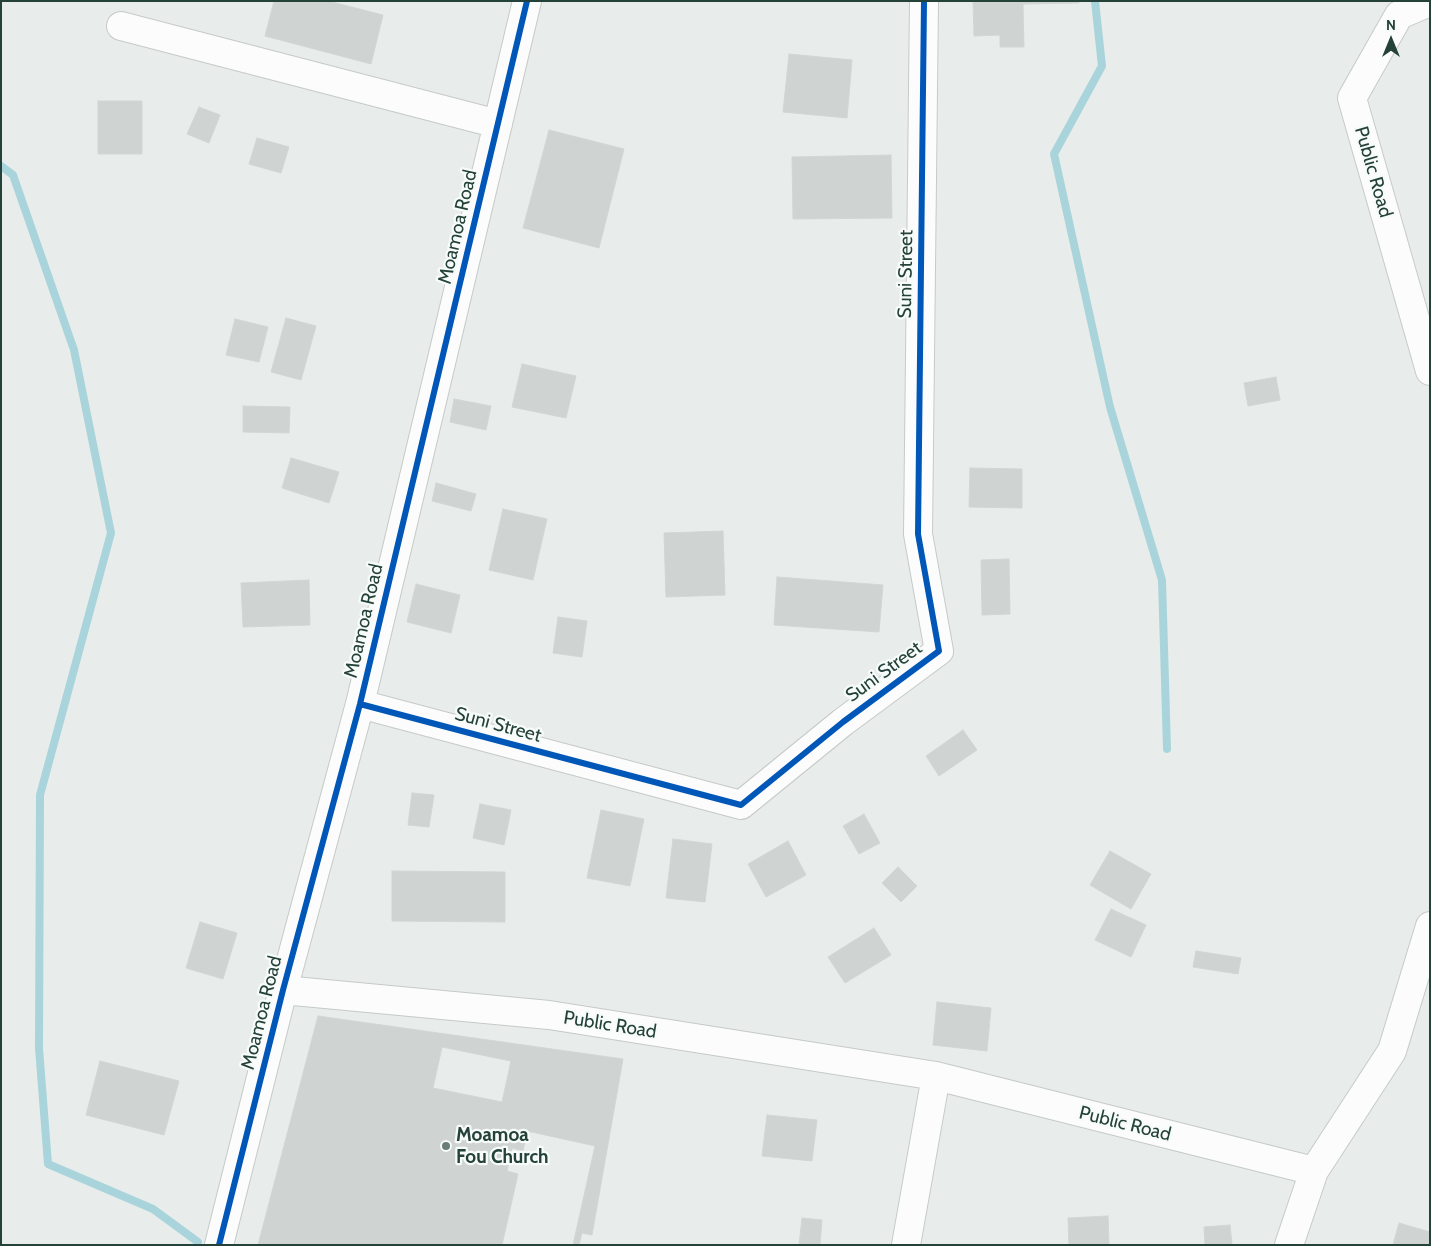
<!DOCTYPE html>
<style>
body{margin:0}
#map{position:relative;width:1431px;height:1246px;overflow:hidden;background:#e8edeb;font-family:Cabin,sans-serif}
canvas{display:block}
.frame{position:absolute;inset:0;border:2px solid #24423a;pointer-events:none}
.north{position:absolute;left:1366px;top:15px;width:50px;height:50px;-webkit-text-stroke:4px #f7fbf9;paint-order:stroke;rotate:0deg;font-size:14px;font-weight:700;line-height:20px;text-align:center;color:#24423a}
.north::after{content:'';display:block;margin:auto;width:18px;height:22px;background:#24423a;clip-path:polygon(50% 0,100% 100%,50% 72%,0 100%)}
</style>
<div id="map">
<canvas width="1431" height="1246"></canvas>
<div class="frame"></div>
<div class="north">N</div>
</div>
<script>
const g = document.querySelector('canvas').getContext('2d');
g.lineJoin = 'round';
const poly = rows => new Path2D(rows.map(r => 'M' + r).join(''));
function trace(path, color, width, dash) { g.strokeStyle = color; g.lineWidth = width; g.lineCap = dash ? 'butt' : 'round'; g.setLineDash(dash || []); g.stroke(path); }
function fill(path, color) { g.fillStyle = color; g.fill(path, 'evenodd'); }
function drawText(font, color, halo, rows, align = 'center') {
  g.font = font + ' Cabin,sans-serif'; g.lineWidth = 4.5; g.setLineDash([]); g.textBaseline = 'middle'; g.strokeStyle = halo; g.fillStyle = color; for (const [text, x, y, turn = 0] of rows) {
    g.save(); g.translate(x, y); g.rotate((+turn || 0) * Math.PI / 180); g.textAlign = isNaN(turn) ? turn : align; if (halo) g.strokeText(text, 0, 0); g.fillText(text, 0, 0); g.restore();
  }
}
const stream = poly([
 [1095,1,1102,66,1054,154,1110,407,1162,580,1167,749],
 [1,166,13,175,74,350,111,533,40,795,39,1048,48,1164,153,1209,198,1242]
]);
const building = poly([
 [274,1,328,1,383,15,371,64,265,36,274,1],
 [973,1,1079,1,1079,3,1023,4,1024,47,1000,47,1000,35,974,36,973,1],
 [789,54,852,60,847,118,783,112,789,54],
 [98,101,142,101,142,154,98,154,98,101],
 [199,107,220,115,209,143,187,134,199,107],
 [549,130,624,149,599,248,523,228,549,130],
 [257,138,289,147,281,173,249,164,257,138],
 [891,155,892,218,793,219,792,157,891,155],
 [286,318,316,326,301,380,271,372,286,318],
 [235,319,268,327,259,362,226,355,235,319],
 [522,364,576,376,566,418,512,407,522,364],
 [1276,377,1280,400,1248,406,1244,383,1276,377],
 [454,399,491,406,486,430,450,422,454,399],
 [243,406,290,407,289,433,243,432,243,406],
 [291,458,339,472,329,503,282,488,291,458],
 [970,468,1022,469,1022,508,969,507,970,468],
 [436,483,476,494,471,511,432,501,436,483],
 [503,509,547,519,533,580,489,570,503,509],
 [723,531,725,595,666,597,664,533,723,531],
 [1009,559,1010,614,982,615,981,560,1009,559],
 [777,577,883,585,879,632,774,625,777,577],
 [309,580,310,625,243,627,241,583,309,580],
 [416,584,460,595,451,633,407,622,416,584],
 [558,617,587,621,582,657,553,653,558,617],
 [963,730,977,750,939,776,926,756,963,730],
 [412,793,434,795,429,827,408,825,412,793],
 [480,804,511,810,504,845,473,838,480,804],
 [601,810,644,819,630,886,587,878,601,810],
 [864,814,880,843,859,854,843,826,864,814],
 [673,839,712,844,705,902,666,898,673,839],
 [788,841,806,875,766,897,748,864,788,841],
 [1110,851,1151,874,1131,909,1090,885,1110,851],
 [898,867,917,886,901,902,882,883,898,867],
 [392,871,505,872,505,922,392,921,392,871],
 [1111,909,1146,925,1131,957,1095,940,1111,909],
 [200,922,237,933,223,979,186,968,200,922],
 [874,928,891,955,845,983,828,957,874,928],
 [1196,951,1241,958,1238,974,1193,967,1196,951],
 [937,1002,991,1008,987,1051,933,1045,937,1002],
 [318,1016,623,1059,592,1235,582,1233,579,1245,258,1245,318,1016],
 [442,1047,511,1061,502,1102,433,1088,442,1047],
 [100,1061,179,1081,164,1135,86,1115,100,1061],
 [767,1115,817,1120,812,1161,762,1156,767,1115],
 [527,1131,595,1146,573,1245,502,1245,518,1174,507,1171,512,1148,523,1151,527,1131],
 [1108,1216,1109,1245,1069,1245,1068,1218,1108,1216],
 [802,1218,822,1220,820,1245,799,1245,802,1218],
 [1399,1223,1430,1232,1429,1245,1393,1245,1399,1223],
 [1230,1225,1232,1244,1205,1245,1204,1227,1230,1225]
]);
const minor = poly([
 [1430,2,1399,15,1352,98,1430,371],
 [121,26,498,124],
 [360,704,741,805,843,722,939,651,918,534,924,1],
 [283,990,549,1015,936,1076,1314,1171],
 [219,1245,283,990,360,704,527,1],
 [906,1245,936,1076],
 [1289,1245,1314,1171,1392,1051,1430,926]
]);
const cycleway = poly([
 [360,704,741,805,843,722,939,651,918,534,924,1],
 [219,1245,283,990,360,704,527,1]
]);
const markers = [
 [446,1146,5,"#697e78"]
];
const streetNames = [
 ["Public Road",1373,172,74],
 ["Moamoa Road",458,227,-77],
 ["Suni Street",906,274,-89],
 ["Moamoa Road",364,621,-77],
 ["Suni Street",884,672,-36],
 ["Suni Street",498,725,15],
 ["Moamoa Road",262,1013,-76],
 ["Public Road",610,1025,9],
 ["Public Road",1125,1124,14]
];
const poiNames = [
 ["Moamoa",456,1135],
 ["Fou Church",456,1157]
];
trace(stream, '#a9d4db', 8);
fill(building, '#cfd4d2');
trace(building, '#d1d6d4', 1);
trace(minor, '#c5cac8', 30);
trace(minor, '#fcfcfc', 28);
trace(cycleway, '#0057b8', 6);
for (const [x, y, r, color] of markers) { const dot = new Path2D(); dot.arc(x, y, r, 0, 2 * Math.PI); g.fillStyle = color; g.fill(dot); trace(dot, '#f7fbf9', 2); }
drawText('19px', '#24423a', '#f7fbf9', streetNames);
drawText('bold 19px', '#24423a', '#f7fbf9', poiNames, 'left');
</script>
